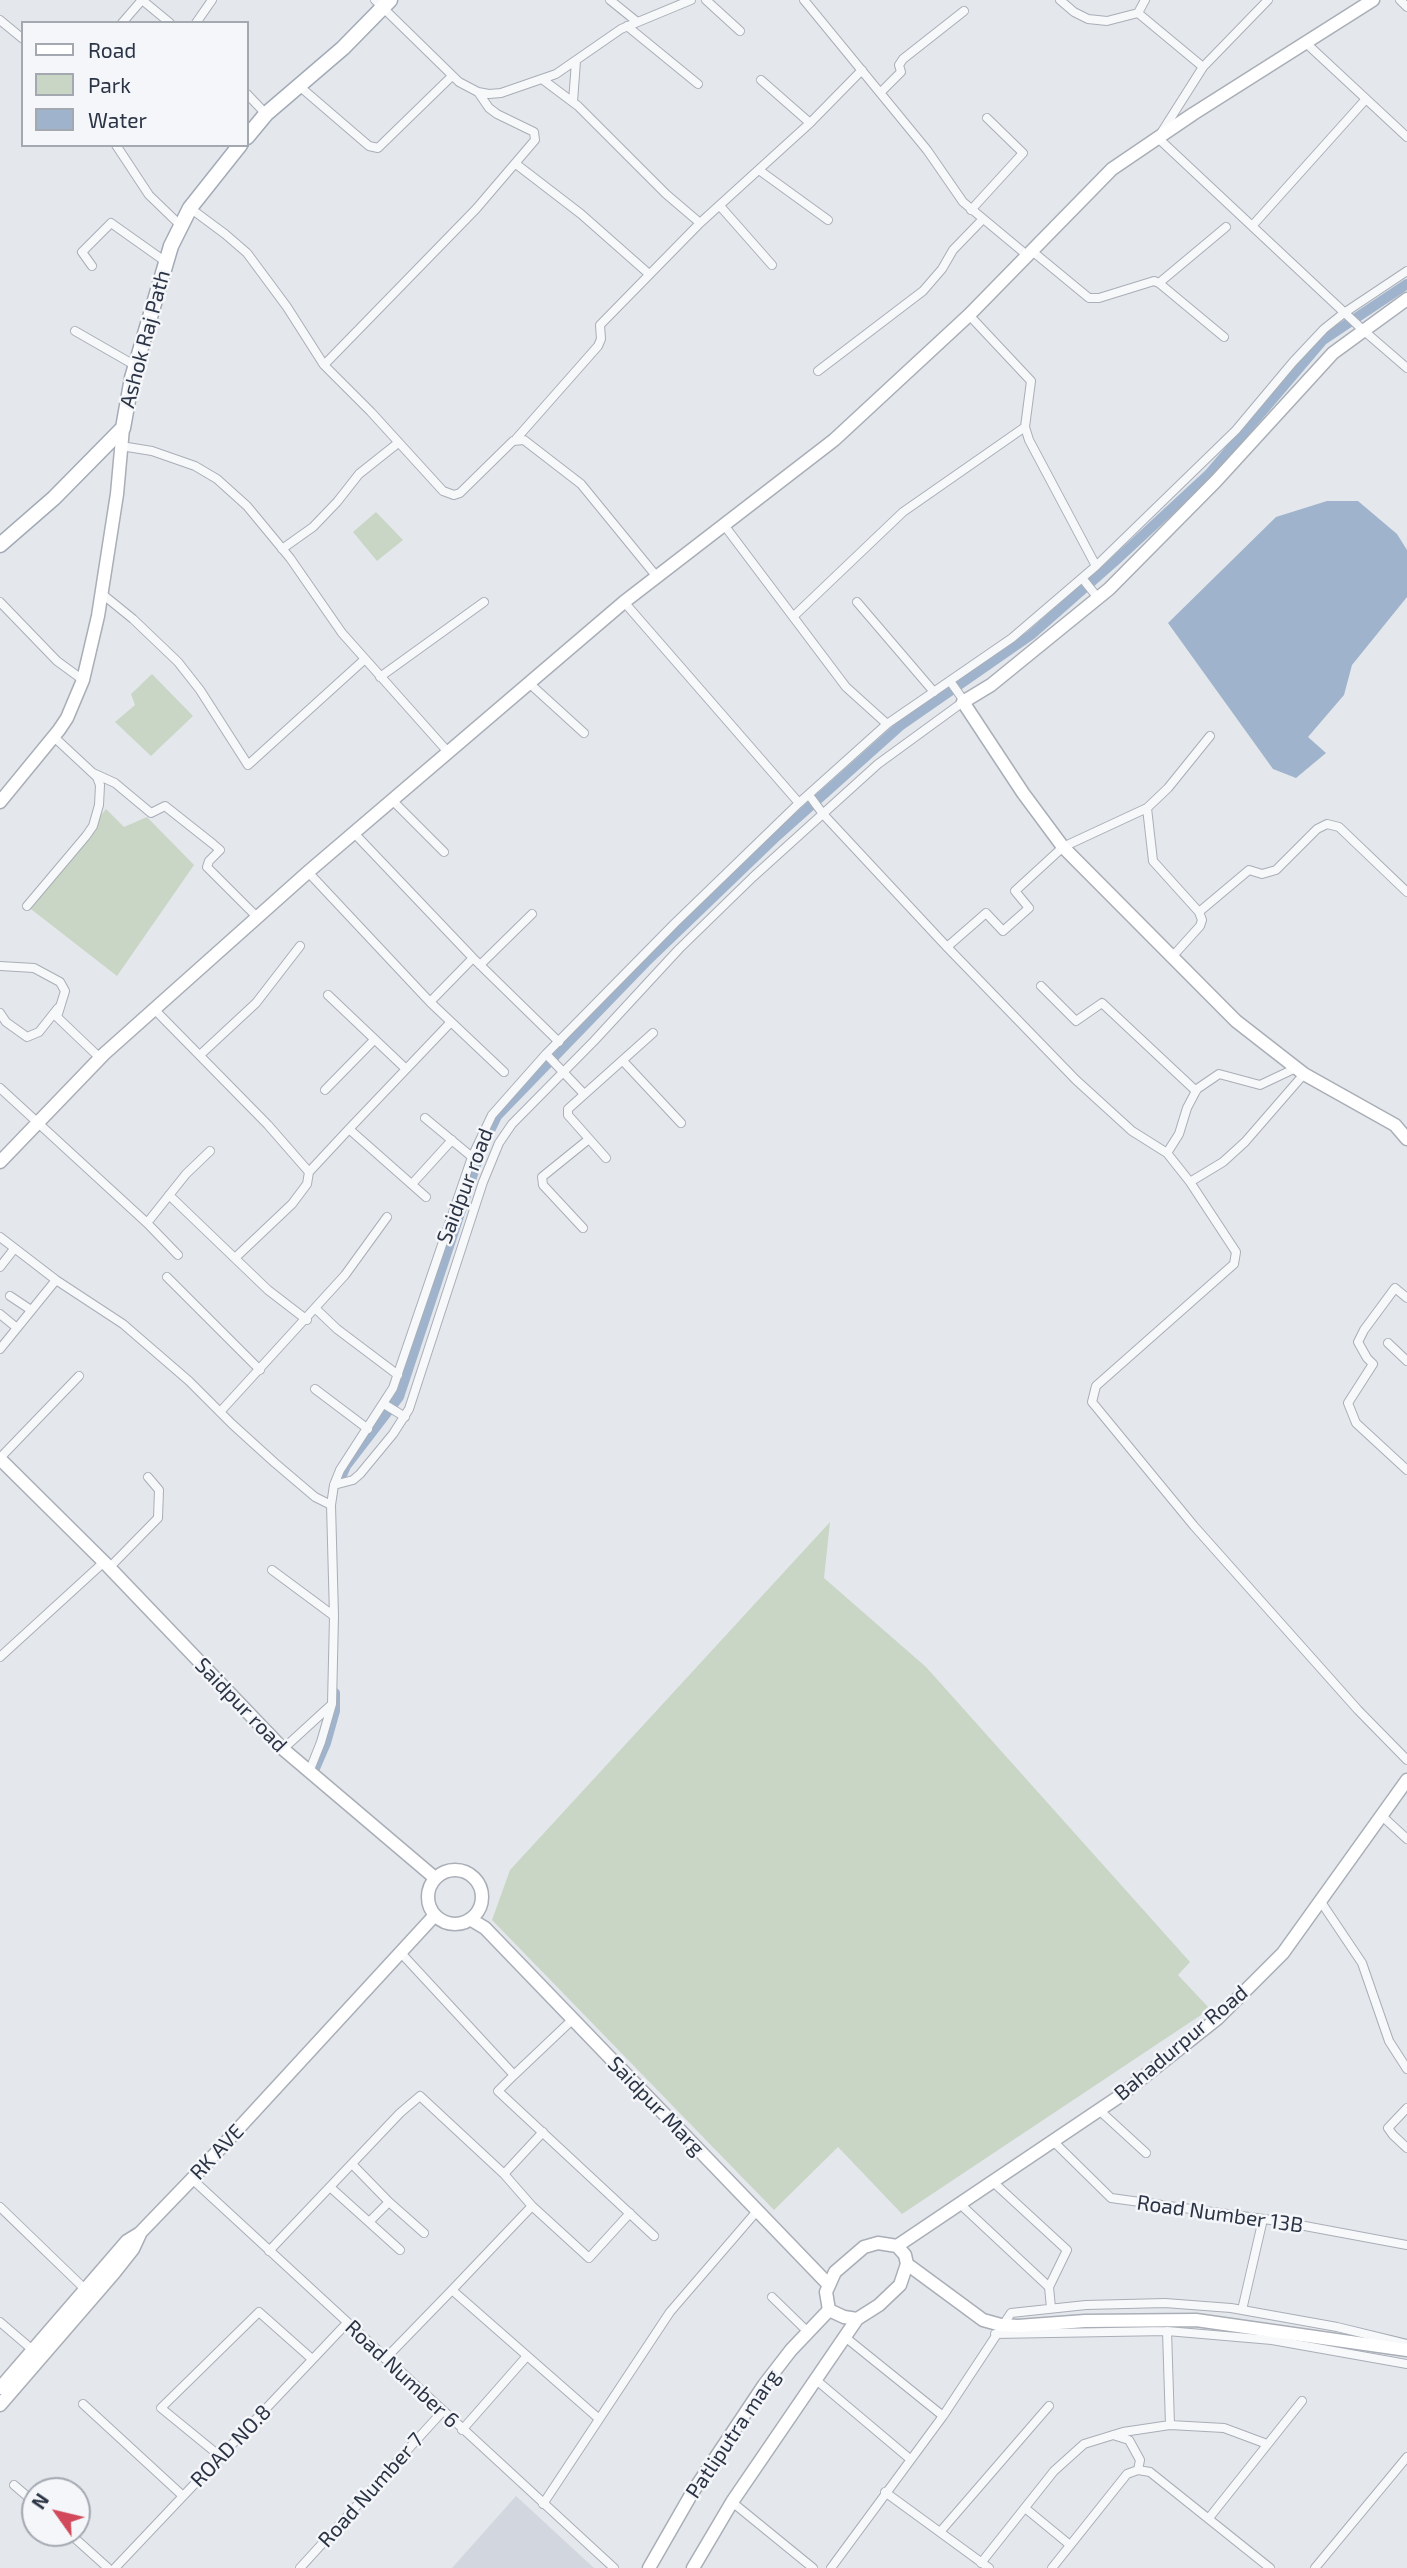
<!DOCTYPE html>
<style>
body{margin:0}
#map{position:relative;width:1407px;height:2568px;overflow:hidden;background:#e4e7ec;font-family:"Exo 2",sans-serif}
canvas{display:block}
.legend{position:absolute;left:21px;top:21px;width:228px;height:126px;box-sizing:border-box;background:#f4f6f9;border:2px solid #a4a8b1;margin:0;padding:9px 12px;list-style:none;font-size:21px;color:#2b3445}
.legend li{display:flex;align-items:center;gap:14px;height:35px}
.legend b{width:35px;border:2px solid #a4a8b1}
.north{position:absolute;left:21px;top:2477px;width:70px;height:70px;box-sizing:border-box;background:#f4f6f9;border:2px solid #a4a8b1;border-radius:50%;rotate:304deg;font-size:19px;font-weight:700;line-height:28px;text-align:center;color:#2b3445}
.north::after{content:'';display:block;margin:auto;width:24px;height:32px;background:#d1495b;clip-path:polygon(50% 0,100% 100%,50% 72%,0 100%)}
</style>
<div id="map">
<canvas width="1407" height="2568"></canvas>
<ul class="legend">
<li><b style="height:9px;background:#fff"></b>Road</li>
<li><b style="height:19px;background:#c9d6c5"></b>Park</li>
<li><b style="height:19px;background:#9fb4cc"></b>Water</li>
</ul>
<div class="north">N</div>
</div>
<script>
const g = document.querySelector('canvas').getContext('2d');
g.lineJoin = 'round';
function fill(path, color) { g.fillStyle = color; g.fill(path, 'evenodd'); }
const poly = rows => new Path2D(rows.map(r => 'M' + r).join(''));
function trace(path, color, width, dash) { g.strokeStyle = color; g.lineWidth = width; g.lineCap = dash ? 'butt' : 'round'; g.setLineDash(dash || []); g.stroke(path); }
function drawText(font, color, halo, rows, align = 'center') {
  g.font = font + ' "Exo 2",sans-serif'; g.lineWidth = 5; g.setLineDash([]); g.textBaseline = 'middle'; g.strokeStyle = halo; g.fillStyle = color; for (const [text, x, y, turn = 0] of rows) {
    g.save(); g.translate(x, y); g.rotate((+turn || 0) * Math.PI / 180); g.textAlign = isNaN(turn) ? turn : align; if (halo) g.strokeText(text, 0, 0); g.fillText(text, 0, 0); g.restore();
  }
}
const built = poly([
 [516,2496,594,2568,452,2568]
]);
const green = poly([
 [376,512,403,540,377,561,353,532],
 [152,674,193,716,151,756,115,722,135,705,131,694],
 [106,809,124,827,147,817,194,865,117,976,27,906],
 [830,1522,824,1578,926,1667,1190,1962,1178,1975,1210,2009,902,2214,838,2147,774,2210,492,1920,510,1870]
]);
const water = poly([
 [1327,501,1358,501,1397,534,1407,550,1407,597,1352,665,1344,695,1308,737,1326,753,1296,778,1273,769,1168,623,1276,517]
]);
const canal = poly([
 [339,1482,346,1466,399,1397,482,1147,497,1116,646,962,777,836,900,726,1031,635,1114,562,1209,474,1323,340,1407,284],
 [313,1773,326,1743,335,1711,335,1693]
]);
const street = poly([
 [375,0,459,82,478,92,489,94,501,93,556,74,621,29,691,0],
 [610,0,636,21],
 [706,0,740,31],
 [804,0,927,150,963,202,1028,256],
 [1060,0,1074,12,1088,19,1107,21,1138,13,1203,67,1158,138,1363,330,1407,368],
 [1400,0,1407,7],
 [1138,13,1145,0],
 [0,20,23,39],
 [122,23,142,0,170,23],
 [196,23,212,0],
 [627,26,698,84],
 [1307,44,1407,137],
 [1203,67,1268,0],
 [761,80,810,123],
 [298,85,369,146,378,148,452,76],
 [881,92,901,72,899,65,903,59,964,11],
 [247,94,266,114],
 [573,102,576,61],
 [116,145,149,195,180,225],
 [516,164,581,214,649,274],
 [759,170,828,220],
 [720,206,772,265],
 [190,208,225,234,247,253,287,307,324,365,371,412,443,491,454,495,460,493,513,441,524,440,581,484,657,577],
 [971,210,1023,153,987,118],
 [700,223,810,123,862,70],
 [1253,225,1366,99],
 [1032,251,1089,298,1099,298,1154,281,1159,283,1224,337],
 [92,266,82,252,111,223,166,262],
 [1159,283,1226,227],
 [969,315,1031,381,1025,427,1029,440,1096,566],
 [75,331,136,366],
 [324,365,476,209,535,140,534,132,497,114,489,108,478,92],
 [818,371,923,291,942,269,953,250,982,220],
 [516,439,598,346,601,339,600,325,700,223,666,194,578,106,542,79],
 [121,446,152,451,195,466,217,479,247,506,290,558,342,633,448,752],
 [724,525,846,687,887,724],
 [282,549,313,527,337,502,359,474,398,443],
 [1082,578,1098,598],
 [101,593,133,619,178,662,200,690,248,765,365,659],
 [0,602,57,661,83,680],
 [624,602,799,803],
 [857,602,934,692],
 [795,615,903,512,1025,427],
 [380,677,484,602],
 [950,681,964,701],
 [529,683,584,733],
 [93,773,115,783,151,813,165,806,213,844,220,850,209,861,207,867,257,917],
 [809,795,823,814,947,947,1076,1080,1132,1131,1167,1153,1190,1182,1236,1252,1234,1264,1096,1386,1092,1402,1194,1526,1358,1710,1407,1760],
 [393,801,444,852],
 [1147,808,1153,861,1199,912,1202,920,1200,926,1172,957],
 [354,833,473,958,559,1042],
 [308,872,430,1002,504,1072],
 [27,906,86,836,93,826,99,805,100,785,97,777,54,737],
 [1199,912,1249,870,1262,874,1276,870,1317,829,1327,824,1339,827,1407,892],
 [947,947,986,913,1003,931,1029,908,1015,891,1063,847,1147,808,1168,788,1210,736],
 [480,965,532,914],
 [0,966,34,968,60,982,65,991,57,1017,100,1058],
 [1041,986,1076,1021,1102,1003,1196,1091],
 [328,995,406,1069],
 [430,1002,473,958],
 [154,1009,268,1125,309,1172,349,1129],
 [0,1013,6,1022,27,1037,39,1032,58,1008],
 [546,1054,584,1094],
 [200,1055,256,1003,300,946],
 [623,1061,681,1123],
 [0,1088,147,1223,178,1255],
 [325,1090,374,1040],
 [425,1118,472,1157],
 [1167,1153,1179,1134,1187,1108,1197,1089,1219,1074,1260,1085,1296,1068],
 [606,1158,568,1115,568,1109,653,1033],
 [1190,1182,1223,1162,1245,1142,1304,1074],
 [412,1184,452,1140],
 [169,1195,268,1290,307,1320],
 [426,1197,349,1129,451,1022],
 [147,1223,186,1174,210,1151],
 [583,1228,543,1185,542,1177,589,1139],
 [0,1237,56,1280,123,1324,189,1381,232,1424,275,1463,315,1497,331,1505],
 [235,1258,292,1204,307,1184,309,1172],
 [0,1267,14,1249],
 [167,1277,260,1370],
 [10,1296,31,1310],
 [1407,1298,1395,1288,1364,1330,1358,1342,1367,1358,1373,1364,1348,1403,1356,1423,1407,1470],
 [316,1309,337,1329,398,1375],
 [0,1314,17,1328],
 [1388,1343,1407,1361],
 [0,1349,56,1280],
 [315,1389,368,1429],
 [384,1404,405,1417],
 [220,1412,345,1275,387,1217],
 [0,1458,79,1376],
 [334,1485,353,1480,360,1474,393,1434,409,1409,483,1182,499,1143,512,1124,594,1041,679,949,753,877,878,764,963,702],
 [109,1568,158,1518,159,1490,148,1477],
 [272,1570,334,1616],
 [0,1657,104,1562],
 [283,1749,330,1706],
 [309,1772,321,1742,332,1704,334,1616,331,1505,334,1485,340,1470,393,1388,472,1157,492,1115,546,1054,675,923,799,803,887,724,1012,638,1096,566,1236,430,1293,362,1324,329,1344,313,1407,271],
 [1382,1816,1407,1839],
 [1321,1902,1362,1963,1389,2041,1407,2069],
 [401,1953,514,2075,498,2091,654,2236],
 [514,2075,572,2020],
 [1407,2108,1388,2128,1393,2135,1407,2148],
 [1099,2110,1146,2153],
 [543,2132,504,2174,532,2206,589,2258,630,2213],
 [1054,2142,1111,2198,1278,2221,1407,2245],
 [352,2164,389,2202,424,2233],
 [192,2179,614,2568],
 [992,2181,1067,2250,1049,2287,1051,2308],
 [330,2187,400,2250],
 [959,2203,1049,2287],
 [0,2207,88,2292],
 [369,2222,389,2202],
 [269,2251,400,2113,420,2096,504,2174],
 [452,2290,532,2206],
 [772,2297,808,2332],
 [1242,2310,1263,2219],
 [0,2322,35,2352],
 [1167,2331,1170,2425],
 [995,2334,1167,2331,1272,2340,1407,2364],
 [845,2337,943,2416],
 [385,2359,452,2290,598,2418],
 [815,2379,910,2459],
 [83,2404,183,2496],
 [462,2430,527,2356],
 [1113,2435,1129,2440,1140,2460,1138,2470],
 [221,2457,161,2408,259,2312,312,2359],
 [14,2485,35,2503],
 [885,2492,989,2568],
 [732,2502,813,2568],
 [543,2504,670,2312,757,2211],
 [1025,2508,1070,2545],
 [1209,2518,1302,2401],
 [940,2532,1049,2406],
 [69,2533,108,2568],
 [981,2563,1054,2471,1084,2444,1123,2432,1170,2425,1224,2428,1267,2444],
 [115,2568,347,2323],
 [300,2568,442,2412],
 [831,2568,943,2416,1011,2313,1086,2305,1165,2303,1231,2308,1337,2327,1407,2344],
 [1052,2568,1127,2474,1138,2470,1150,2472,1270,2568],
 [1315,2568,1407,2457]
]);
const secondary = poly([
 [1407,299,1333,353,1216,481,1109,589,991,685,963,702,1023,793,1063,847,1236,1021,1304,1074,1395,1125,1407,1139],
 [0,802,59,730,67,718,83,680,98,616,117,494,123,428],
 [0,1162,104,1054,308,872,624,602,834,440,969,315,1112,169,1193,114,1373,0],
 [0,1459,104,1562,283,1749,435,1878],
 '428 1897a27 27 0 1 1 54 0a27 27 0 1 1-54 0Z',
 [470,1919,485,1928,828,2284],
 [878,2243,897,2246,905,2255,907,2264,900,2285,879,2305,857,2319,844,2317,829,2310,826,2292,835,2272,864,2247,878,2243],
 [897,2246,1117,2098,1218,2018,1283,1953,1407,1780],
 [907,2264,983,2320,1001,2325,1018,2326,1085,2321,1196,2320,1407,2350],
 [0,2388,127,2241,140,2233,192,2179,435,1915],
 [0,2405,114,2273,133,2249,140,2234],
 [649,2568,692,2493,764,2385,791,2350,829,2310],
 [693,2568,732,2502,857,2319]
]);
const primary = poly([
 [247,137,266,114,343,48,390,0],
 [0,545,54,498,123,428,132,378,171,246,190,208,240,145]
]);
const streetNames = [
 ["Ashok Raj Path",145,339,-75],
 ["Saidpur road",465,1186,-69],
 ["Saidpur road",241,1705,46],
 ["Bahadurpur Road",1181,2043,-40],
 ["Saidpur Marg",656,2106,46],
 ["RK AVE",217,2152,-47],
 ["Road Number 13B",1220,2214,8],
 ["Road Number 6",402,2374,43],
 ["Patliputra marg",733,2434,-56],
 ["ROAD NO.8",231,2446,-46],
 ["Road Number 7",371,2490,-48]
];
fill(built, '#d2d6de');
fill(green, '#c9d6c5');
fill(water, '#9fb4cc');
trace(canal, '#9fb4cc', 10);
trace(street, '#a9aeb7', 10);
trace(secondary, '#a9aeb7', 15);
trace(primary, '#a3abb8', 17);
trace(street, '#f7f8fa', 8);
trace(secondary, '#fff', 12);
trace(primary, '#fff', 14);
drawText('21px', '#2b3445', '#f4f6f9', streetNames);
</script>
